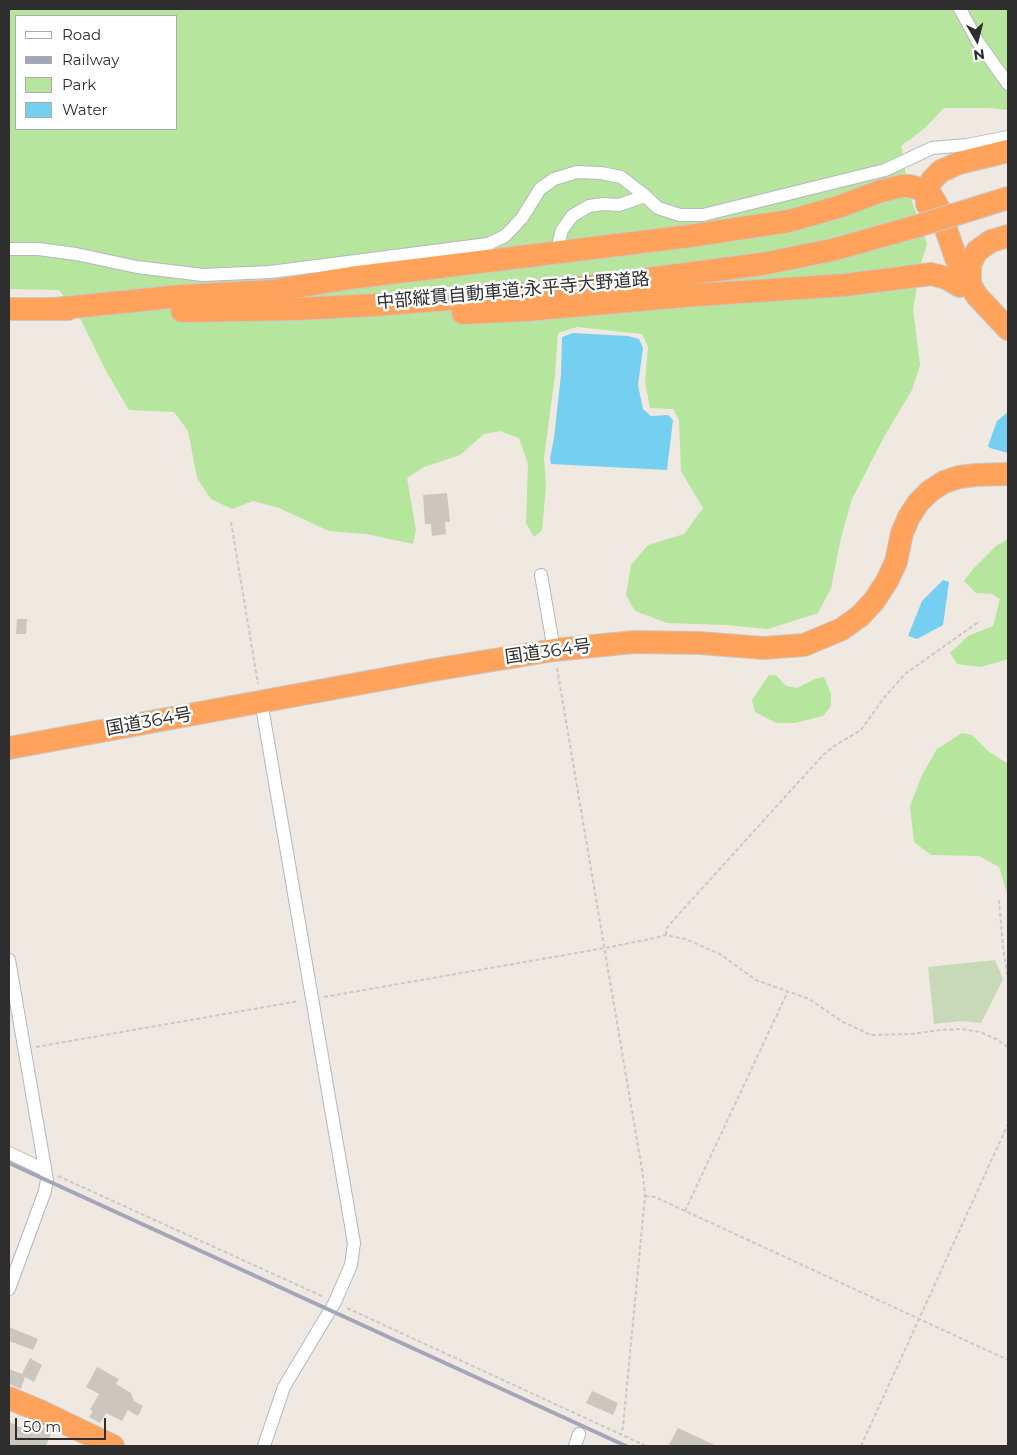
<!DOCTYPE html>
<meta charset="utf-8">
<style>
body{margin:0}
#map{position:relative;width:1017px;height:1455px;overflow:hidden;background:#efe9e1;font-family:Montserrat,sans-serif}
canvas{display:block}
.frame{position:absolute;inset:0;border:10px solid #2e2e2e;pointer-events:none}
.legend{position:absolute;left:15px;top:15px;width:162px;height:115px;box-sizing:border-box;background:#fff;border:1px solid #ababab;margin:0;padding:6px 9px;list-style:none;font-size:15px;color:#2e2e2e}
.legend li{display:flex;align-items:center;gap:10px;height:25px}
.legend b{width:25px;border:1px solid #ababab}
.north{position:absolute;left:952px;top:15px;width:50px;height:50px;-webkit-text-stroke:4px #fff;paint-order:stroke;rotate:172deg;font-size:14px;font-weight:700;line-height:20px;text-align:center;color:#2e2e2e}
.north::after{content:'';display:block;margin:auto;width:18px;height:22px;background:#2e2e2e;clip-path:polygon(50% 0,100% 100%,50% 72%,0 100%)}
.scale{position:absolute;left:15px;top:1418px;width:91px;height:22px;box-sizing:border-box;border:2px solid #2e2e2e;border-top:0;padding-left:6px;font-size:15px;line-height:18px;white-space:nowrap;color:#2e2e2e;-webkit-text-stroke:4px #fff;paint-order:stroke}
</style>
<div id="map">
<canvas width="1017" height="1455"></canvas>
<div class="frame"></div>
<ul class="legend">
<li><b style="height:6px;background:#fff"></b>Road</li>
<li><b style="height:6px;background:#a3a6b8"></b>Railway</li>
<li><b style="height:14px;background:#b6e59e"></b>Park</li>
<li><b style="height:14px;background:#75cff0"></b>Water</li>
</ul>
<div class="north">N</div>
<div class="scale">50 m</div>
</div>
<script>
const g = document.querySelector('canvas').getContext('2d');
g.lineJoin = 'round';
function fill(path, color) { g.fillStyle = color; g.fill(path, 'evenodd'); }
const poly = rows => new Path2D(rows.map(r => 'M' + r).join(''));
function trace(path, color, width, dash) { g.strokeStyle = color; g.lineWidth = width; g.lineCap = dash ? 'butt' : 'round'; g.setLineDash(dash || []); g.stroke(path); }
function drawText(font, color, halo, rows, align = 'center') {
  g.font = font + ' Montserrat,"Noto Sans JP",sans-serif'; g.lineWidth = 5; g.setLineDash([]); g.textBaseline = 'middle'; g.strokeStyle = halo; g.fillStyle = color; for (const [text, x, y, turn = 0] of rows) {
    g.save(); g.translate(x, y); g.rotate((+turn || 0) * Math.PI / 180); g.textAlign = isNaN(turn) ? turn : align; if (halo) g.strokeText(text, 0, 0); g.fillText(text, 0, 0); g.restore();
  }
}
const green = poly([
 [9,9,1008,9,1008,110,989,108,944,108,925,128,901,146,909,193,927,244,922,260,913,309,920,365,912,390,885,435,852,499,841,538,831,588,818,613,768,629,726,625,667,623,635,611,626,595,631,565,648,545,684,534,703,508,681,471,679,420,673,409,650,408,645,382,648,347,642,334,577,327,558,333,555,375,544,458,546,486,542,530,534,537,526,523,528,464,519,438,500,431,484,434,460,455,424,467,407,478,416,530,413,544,366,534,329,531,279,508,253,501,232,509,211,499,197,478,188,431,174,412,129,410,106,371,78,314,59,290,9,289],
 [16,16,176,16,176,129,16,129],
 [1008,539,1008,659,981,667,957,664,950,653,968,636,993,626,1000,599,992,594,976,593,964,581,973,569,996,546],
 [769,675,776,675,786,686,797,688,815,679,824,677,831,694,831,706,823,716,794,723,776,723,755,712,752,700],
 [962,733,972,735,988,751,1008,764,1008,896,999,867,979,856,931,855,914,842,910,806,922,775,937,749]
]);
const cemetery = poly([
 [995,960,1003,979,981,1023,962,1021,934,1024,928,967]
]);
const water = poly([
 [573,333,628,336,639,339,643,348,638,385,643,409,651,416,668,415,673,420,667,470,551,464,550,458,554,438,561,375,562,337],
 [1008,412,1008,453,990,448,988,446,997,421],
 [943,580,949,582,943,625,917,639,908,636,922,601]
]);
const building = poly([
 [447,493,450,522,445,522,446,534,432,536,431,524,425,524,423,495],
 [17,619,27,619,26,634,16,634],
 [9,1327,38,1339,33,1350,9,1341],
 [30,1358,42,1365,34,1382,25,1377,21,1389,9,1384,9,1369,22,1374],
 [97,1367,119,1379,116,1384,131,1393,134,1401,143,1406,138,1416,128,1410,122,1421,106,1413,100,1423,89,1417,93,1411,90,1410,99,1394,86,1387],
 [592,1391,618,1403,613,1415,586,1403],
 [25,1419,52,1431,46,1446,9,1446,9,1422,22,1428],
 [678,1428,717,1446,668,1446]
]);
const path = poly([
 [231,522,258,684],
 [557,668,643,1176,645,1196,623,1427,621,1435],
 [999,900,1003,947,1008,979],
 [666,935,666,929,678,915,823,755,837,744,861,730,883,699,905,674,980,621],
 [324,997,605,948,655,938,666,935,685,939,720,954,756,980,809,999,843,1022,871,1035,912,1034,940,1030,962,1029,980,1032,996,1039,1008,1047],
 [36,1047,299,1001],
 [58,1176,324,1297],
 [645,1196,655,1197,1008,1360],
 [685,1211,788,991],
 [347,1308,646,1446],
 [861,1446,1008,1124]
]);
const street = poly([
 [960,9,978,42,1008,84],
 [559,241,562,230,572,216,589,206,603,204,619,205,645,196],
 [9,249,38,249,76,254,137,267,203,275,270,272,488,244,505,236,522,218,540,189,554,179,577,172,601,173,621,177,643,194,658,208,680,215,703,215,885,170,932,148,967,145,1008,137],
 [541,575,554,650],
 [261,701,354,1243,351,1265,335,1302,284,1387,264,1446],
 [9,960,47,1180,45,1191,9,1289],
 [9,1153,45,1170],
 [575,1446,579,1434]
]);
const highway = poly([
 [927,204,926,191,932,180,941,171,959,163,1008,151],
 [963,212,1008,198],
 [970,285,970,264,977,251,991,241,1008,236],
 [9,309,68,309],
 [54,309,181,296,272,291,350,278,690,236,789,221,838,207,881,191,902,186,910,186,926,191,931,195,939,209,956,258,970,285,977,296,1008,329],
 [182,311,297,309,374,305,526,293,609,284,762,264,832,250,914,227],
 [463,313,526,310,697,295,845,285,931,274,946,278,960,286],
 [9,748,433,670,554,650,634,642,700,643,763,648,804,645,842,629,860,616,874,601,887,581,896,562,902,533,909,517,918,503,930,491,944,482,959,477,975,475,1008,474],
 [9,1398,40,1411,113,1446]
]);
const rail = poly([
 [9,1163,626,1446]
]);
const highwayBridge = poly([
 [914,227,963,212]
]);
const streetNames = [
 ["中部縦貫自動車道;永平寺大野道路",513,291,-5],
 ["国道364号",548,652,-8],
 ["国道364号",149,722,-10]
];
fill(green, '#b6e59e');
fill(cemetery, '#c8d9b8');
fill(water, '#75cff0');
fill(building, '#cbc7bf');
trace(street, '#b4b7c1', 14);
trace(highway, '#c9c9c9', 24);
trace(path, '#c9c9c9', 2, [4, 2.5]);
trace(street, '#fff', 12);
trace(highway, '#ffa35c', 22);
trace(rail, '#a3a6b8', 4);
trace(highwayBridge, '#c9c9c9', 24, []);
trace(highwayBridge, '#ffa35c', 22);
drawText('18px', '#2e2e2e', '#fff', streetNames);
</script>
